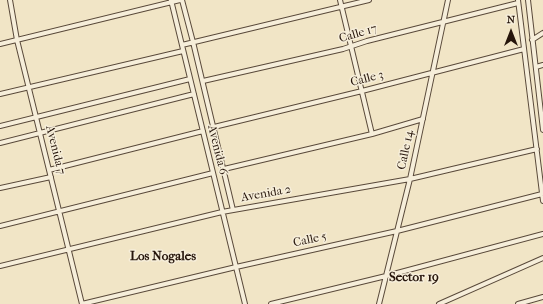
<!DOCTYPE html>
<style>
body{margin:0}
#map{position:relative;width:543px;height:304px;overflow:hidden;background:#f1e5c6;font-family:"IM FELL French Canon",serif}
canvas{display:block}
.north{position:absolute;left:491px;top:12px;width:40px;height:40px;-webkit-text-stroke:3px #f6eeda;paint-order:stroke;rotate:0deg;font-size:11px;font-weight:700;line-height:16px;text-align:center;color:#26150b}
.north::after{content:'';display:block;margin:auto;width:14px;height:18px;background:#26150b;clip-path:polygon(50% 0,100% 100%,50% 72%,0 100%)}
</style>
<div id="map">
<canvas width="543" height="304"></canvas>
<div class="north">N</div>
</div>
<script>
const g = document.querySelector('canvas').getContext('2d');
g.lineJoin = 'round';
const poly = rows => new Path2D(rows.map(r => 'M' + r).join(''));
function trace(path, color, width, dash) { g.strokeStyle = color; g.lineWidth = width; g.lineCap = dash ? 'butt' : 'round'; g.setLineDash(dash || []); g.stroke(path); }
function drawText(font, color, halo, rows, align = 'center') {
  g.font = font + ' "IM FELL French Canon",serif'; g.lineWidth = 3; g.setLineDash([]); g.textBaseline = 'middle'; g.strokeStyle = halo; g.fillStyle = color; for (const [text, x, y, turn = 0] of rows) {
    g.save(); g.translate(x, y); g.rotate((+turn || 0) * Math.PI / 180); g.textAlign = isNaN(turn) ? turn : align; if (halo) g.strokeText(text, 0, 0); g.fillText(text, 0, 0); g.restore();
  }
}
const minor = poly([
 [10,0,17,40,82,304],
 [171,0,245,304],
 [182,0,193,42,233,210],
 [340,0,372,134],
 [518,0,543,201],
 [528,0,543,130],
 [532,40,543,33],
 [0,44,180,0],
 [182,45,369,0],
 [536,67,543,65],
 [203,81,343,49,367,41,518,3],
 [0,94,183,51],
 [0,126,190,79],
 [214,127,362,91,524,49],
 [0,143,194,94],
 [224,169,372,134,423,119],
 [49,170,203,131],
 [0,188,51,177],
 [0,226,213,173],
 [0,266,222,212,410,179,537,149],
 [82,304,236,267,397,231,542,194],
 [271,304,386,276,543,234],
 [379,304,410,179,448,0],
 [439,304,543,258],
 [518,304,543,297]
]);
const streetNames = [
 ["Calle 17",358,34,-16],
 ["Calle 3",367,79,-14],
 ["Avenida 7",55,150,76],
 ["Avenida 6",217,150,76],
 ["Calle 14",406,150,-78],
 ["Avenida 2",266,194,-10],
 ["Calle 5",310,240,-12]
];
const neighbourhoodNames = [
 ["Los Nogales",163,257],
 ["Sector 19",414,278]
];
trace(minor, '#59493a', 6);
trace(minor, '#f6eeda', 4);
drawText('12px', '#26150b', '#f6eeda', streetNames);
drawText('bold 13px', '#26150b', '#f6eeda', neighbourhoodNames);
</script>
